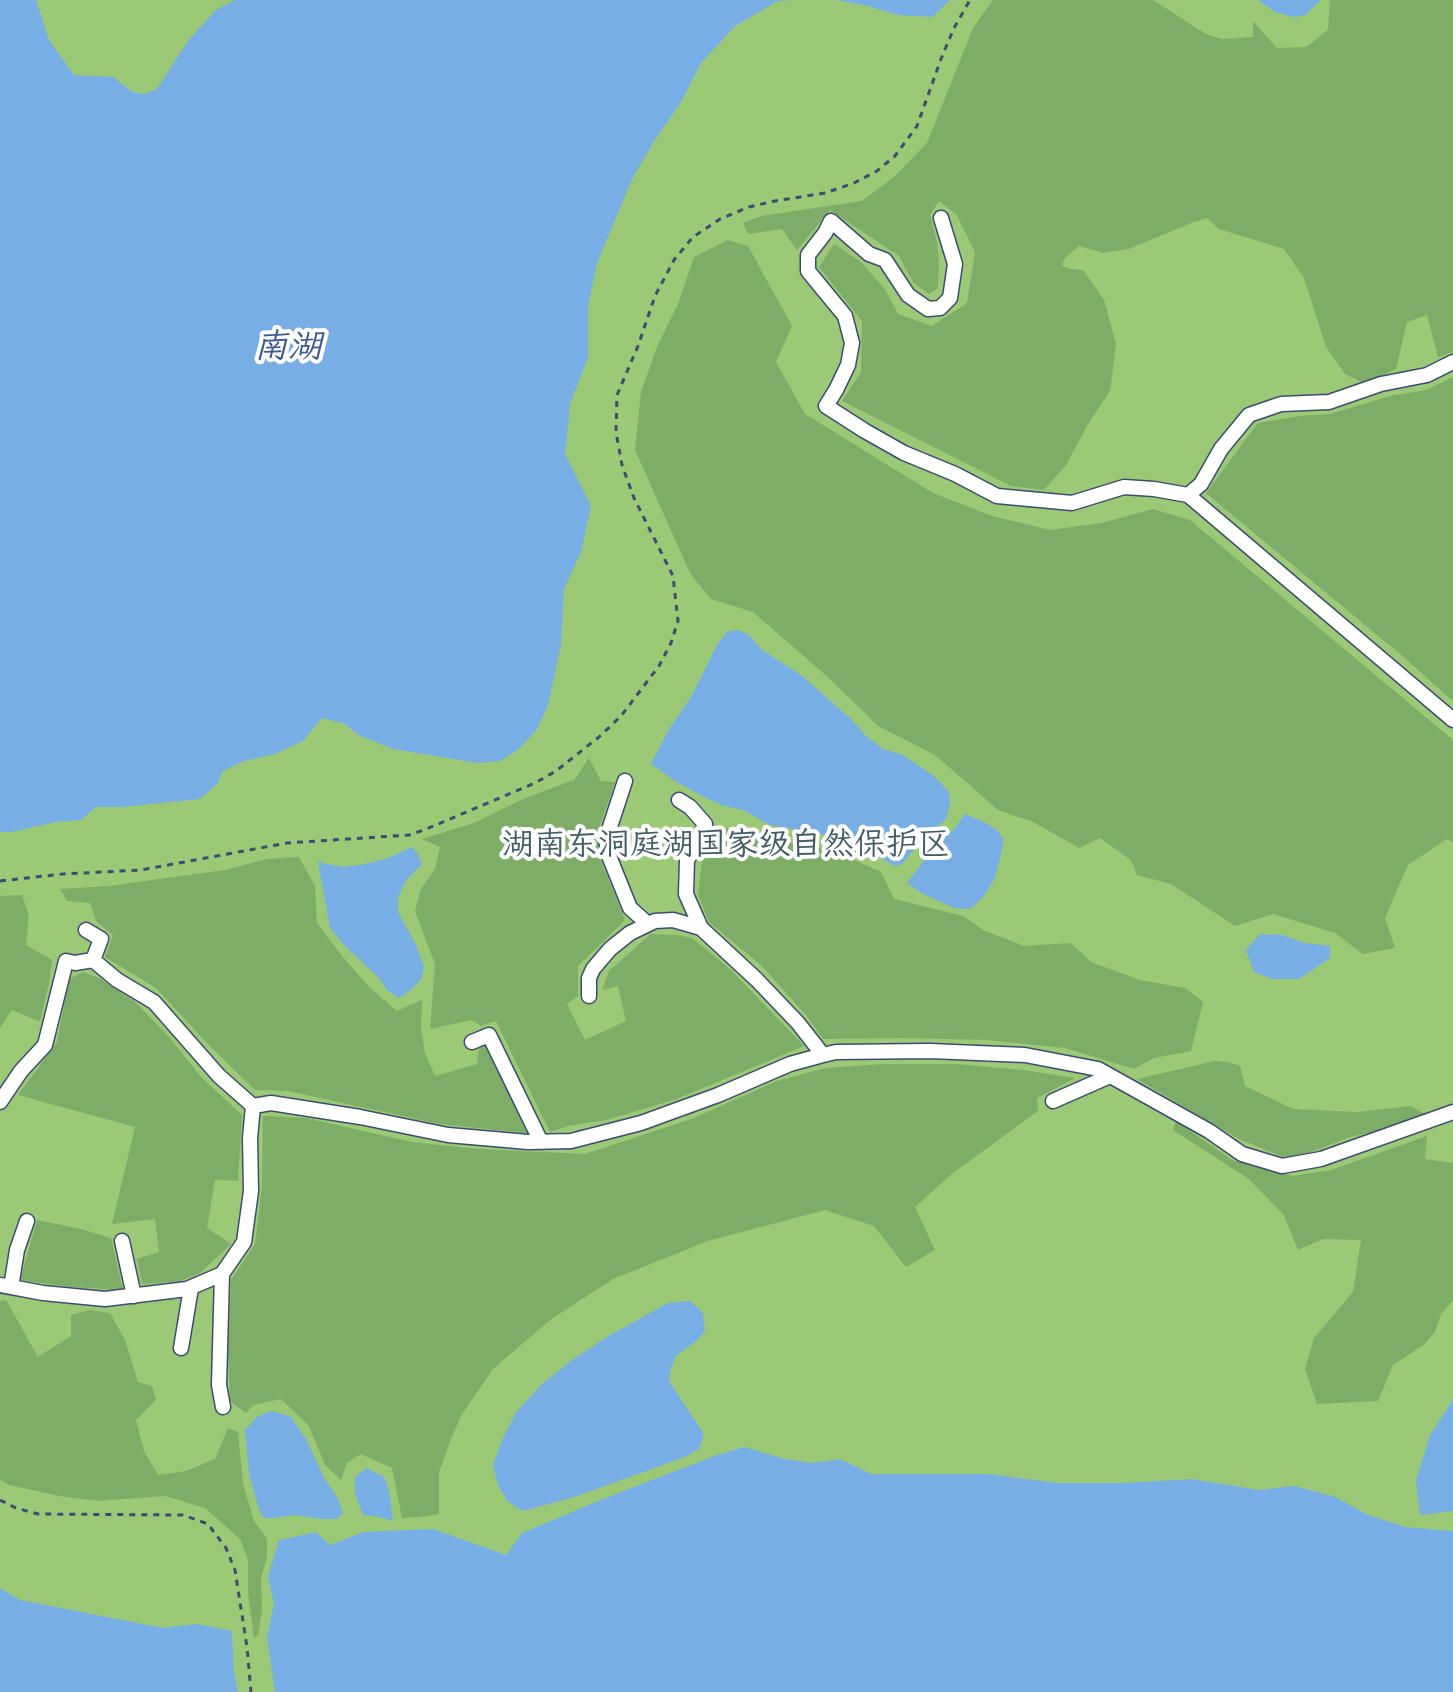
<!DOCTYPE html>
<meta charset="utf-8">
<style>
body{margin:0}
canvas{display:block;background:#f6f1e1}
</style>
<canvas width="1453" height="1692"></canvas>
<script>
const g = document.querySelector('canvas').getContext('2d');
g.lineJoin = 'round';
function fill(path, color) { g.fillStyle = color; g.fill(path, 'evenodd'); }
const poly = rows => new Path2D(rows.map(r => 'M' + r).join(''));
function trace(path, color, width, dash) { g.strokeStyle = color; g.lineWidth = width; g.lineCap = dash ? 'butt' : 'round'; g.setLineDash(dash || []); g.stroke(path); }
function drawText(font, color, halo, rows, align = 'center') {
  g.font = font + ' Caveat,"LXGW WenKai TC",sans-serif'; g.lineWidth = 8; g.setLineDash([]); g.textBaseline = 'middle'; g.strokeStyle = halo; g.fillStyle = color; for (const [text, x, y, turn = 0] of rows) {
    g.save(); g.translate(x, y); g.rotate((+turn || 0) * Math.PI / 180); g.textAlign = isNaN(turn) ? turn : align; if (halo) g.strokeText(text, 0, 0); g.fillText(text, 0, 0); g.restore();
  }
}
const green = poly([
 [0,0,1453,0,1453,1692,0,1692]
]);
const forest = poly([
 [993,0,1153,0,1206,34,1222,39,1253,37,1253,21,1277,48,1306,47,1328,30,1330,0,1453,0,1453,352,1438,357,1427,315,1407,322,1396,369,1365,384,1345,374,1326,347,1304,278,1284,249,1219,229,1207,218,1191,223,1129,249,1103,253,1079,246,1065,258,1062,265,1069,269,1083,270,1104,300,1116,344,1110,391,1088,424,1066,465,1044,490,1011,486,842,401,861,372,862,321,819,267,834,244,861,262,884,288,898,314,932,326,967,303,975,252,956,214,939,201,930,215,937,242,939,263,938,288,929,294,913,282,899,256,830,210,797,250,782,229,748,234,743,223,761,216,862,201,894,177,927,143,973,28],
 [728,240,748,246,792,326,776,362,805,414,933,493,992,516,1050,530,1102,523,1153,509,1190,520,1453,740,1453,842,1447,839,1408,865,1385,918,1395,948,1363,954,1335,933,1273,914,1235,926,1171,884,1137,875,1131,860,1100,838,1079,848,1033,822,998,810,935,755,878,726,829,678,753,612,711,599,691,575,635,450,641,392,657,347,678,304,694,257],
 [1453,377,1453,701,1400,654,1206,493,1258,423,1300,416,1330,414,1390,396,1426,390],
 [589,758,601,781,615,782,597,833,600,859,625,920,578,966,578,996,567,1004,585,1040,626,1021,618,986,602,990,609,971,651,934,677,935,692,938,730,969,804,1046,677,1099,606,1120,568,1126,550,1132,496,1021,481,1026,472,1020,430,1029,435,964,415,911,421,889,435,869,440,847,422,839,474,823,525,798,574,780],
 [722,826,765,839,830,849,881,872,894,899,963,916,983,930,1024,946,1071,943,1091,962,1140,980,1185,988,1203,1002,1191,1051,1154,1058,1134,1069,1065,1048,987,1040,905,1038,823,1039,806,1015,762,966,709,922,698,895,702,860],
 [299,857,315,886,317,923,342,956,371,989,397,1011,422,1000,421,1027,425,1053,435,1076,477,1064,479,1048,486,1045,527,1133,439,1124,288,1091,255,1090,207,1043,156,988,105,957,113,935,96,921,90,903,67,901,60,889,109,886,225,870,267,859],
 [22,895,29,916,26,945,52,960,49,983,40,1022,12,1010,0,1028,0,896],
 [83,972,99,978,135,1002,168,1036,202,1078,242,1115,238,1181,215,1180,207,1228,231,1244,200,1273,180,1281,142,1284,137,1259,159,1252,155,1219,112,1224,135,1127,18,1095,57,1042,69,979],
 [1215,1061,1228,1062,1240,1066,1245,1086,1293,1109,1358,1112,1411,1106,1425,1114,1382,1130,1350,1137,1314,1151,1286,1158,1239,1139,1137,1079],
 [882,1064,956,1064,1023,1070,1075,1078,1037,1098,1038,1111,953,1173,915,1207,935,1250,906,1267,874,1226,825,1210,708,1241,613,1279,550,1320,493,1369,462,1414,451,1439,439,1472,439,1514,420,1517,402,1518,392,1468,361,1454,347,1463,341,1480,325,1465,309,1426,281,1399,253,1405,246,1413,230,1401,228,1354,231,1280,255,1244,262,1186,263,1116,306,1118,412,1142,477,1149,585,1154,694,1118,777,1081,825,1068],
 [1176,1121,1232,1160,1293,1176,1331,1170,1427,1136,1425,1159,1453,1163,1453,1300,1441,1314,1435,1332,1425,1344,1393,1365,1378,1401,1317,1404,1305,1369,1314,1338,1353,1292,1361,1240,1323,1239,1298,1250,1284,1215,1249,1179,1173,1130],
 [37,1220,81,1229,111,1238,123,1290,72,1287,20,1280],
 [6,1300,38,1357,71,1336,71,1315,90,1310,110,1313,125,1340,138,1382,152,1386,156,1400,136,1420,144,1451,158,1475,186,1471,215,1459,228,1428,238,1432,243,1484,254,1521,267,1539,267,1556,261,1579,262,1611,258,1635,254,1638,248,1593,248,1560,240,1539,205,1508,165,1496,98,1501,59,1496,9,1485,0,1480,0,1301]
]);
const water = poly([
 [0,0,36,0,49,40,74,75,113,77,132,92,144,94,157,89,188,41,216,10,235,0,792,0,778,1,735,26,701,63,681,102,655,140,633,177,597,263,588,306,588,357,570,404,565,454,591,506,581,552,564,589,561,645,548,705,537,729,519,749,500,761,477,763,393,749,358,735,345,724,322,718,303,741,275,754,244,761,223,771,217,784,200,799,122,807,96,807,81,820,56,822,12,832,0,832],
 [837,0,950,0,932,17,898,15,868,6],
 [1258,0,1321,0,1304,16,1293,17,1275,12],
 [739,630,749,635,762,650,801,675,852,720,865,735,883,749,903,755,935,777,949,792,950,804,946,819,922,840,902,864,895,866,846,839,770,825,743,810,721,805,702,796,675,781,651,764,669,729,691,697,717,645,728,631],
 [965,814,986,823,998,831,1004,841,995,878,984,896,970,909,954,908,921,893,907,883,935,846,952,832],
 [412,847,418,854,422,864,407,879,398,897,398,912,416,945,424,967,421,979,412,989,399,998,387,990,379,978,344,945,330,928,318,862,342,867,360,865,386,859],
 [1260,934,1282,935,1305,943,1330,946,1330,958,1299,979,1272,979,1254,972,1246,950],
 [690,1301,703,1313,705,1331,697,1340,676,1356,671,1368,669,1381,704,1434,699,1449,685,1457,574,1497,523,1511,507,1501,498,1485,493,1465,503,1438,517,1411,542,1384,572,1360,610,1335,668,1303],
 [1453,1400,1453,1511,1420,1515,1416,1481,1430,1435],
 [272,1411,291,1417,306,1439,324,1478,336,1495,343,1512,337,1519,320,1519,296,1515,265,1519,259,1510,249,1473,245,1430,257,1417],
 [745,1447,784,1459,813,1463,840,1459,871,1474,988,1474,1056,1483,1123,1483,1192,1479,1259,1490,1294,1486,1333,1496,1368,1515,1405,1527,1453,1531,1453,1692,275,1692,267,1637,274,1604,268,1577,279,1540,316,1532,330,1545,364,1532,433,1529,506,1555,522,1533,603,1499,717,1455],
 [366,1468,384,1477,389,1491,393,1521,375,1516,363,1515,355,1493,355,1477],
 [0,1588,20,1600,163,1628,197,1624,232,1631,234,1672,238,1692,0,1692]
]);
const path = poly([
 [0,881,63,874,141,870,287,843,409,835,424,830,535,783,556,771,599,737,621,716,659,666,671,643,678,621,673,576,634,498,622,465,616,432,617,395,638,346,655,296,674,260,693,237,720,219,749,207,775,201,825,193,854,183,877,171,895,156,917,126,941,59,954,28,970,0],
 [0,1500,16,1508,38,1514,183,1515,208,1524,226,1548,235,1570,247,1647,251,1692]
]);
const minor = poly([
 [941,218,955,264,950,298,940,308,928,309,908,295,885,260,869,254,831,221,825,233,808,255,808,271,845,316,852,343,848,365,836,390,826,406,865,431,904,453,955,474,997,496,1072,503,1124,487,1154,489,1188,495,1201,484,1221,449,1249,415,1281,404,1329,402,1381,384,1427,375,1453,362],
 [1188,495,1453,720],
 [625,781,606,839,609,856,630,908,648,924],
 [679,800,690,807,705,824,699,841,687,860,686,894,701,928,757,980,798,1023,823,1055],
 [86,930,101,939,93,960,117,980,154,1002,219,1076,253,1106],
 [589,996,589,978,593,969,610,949,630,933,655,921,673,920,701,928],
 [472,1042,489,1035,541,1142],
 [1053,1101,1110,1076],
 [0,1102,21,1071,45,1045,66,961,75,963,93,960],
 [122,1241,134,1296],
 [222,1274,219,1385,223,1407],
 [0,1285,43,1293,105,1299,187,1289,222,1274,244,1242,251,1191,250,1138,253,1106,271,1103,360,1117,448,1135,528,1142,571,1141,641,1123,718,1095,790,1064,823,1055,836,1052,930,1051,1025,1055,1098,1069,1209,1131,1242,1154,1282,1166,1321,1159,1453,1112],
 [11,1287,17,1250,27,1221],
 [181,1348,191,1288]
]);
const parkNames = [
 ["湖南东洞庭湖国家级自然保护区",726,846]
];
const waterNames = [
 ["南湖",288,348]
];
fill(green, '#9cc976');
fill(forest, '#7dad67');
fill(water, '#78aee6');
trace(minor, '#3c4c72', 17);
trace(path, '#3c4c72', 3, [6, 6]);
trace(minor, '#fff', 14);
drawText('32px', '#425d65', '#fff', parkNames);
drawText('italic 34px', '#3c5b8e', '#fff', waterNames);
</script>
